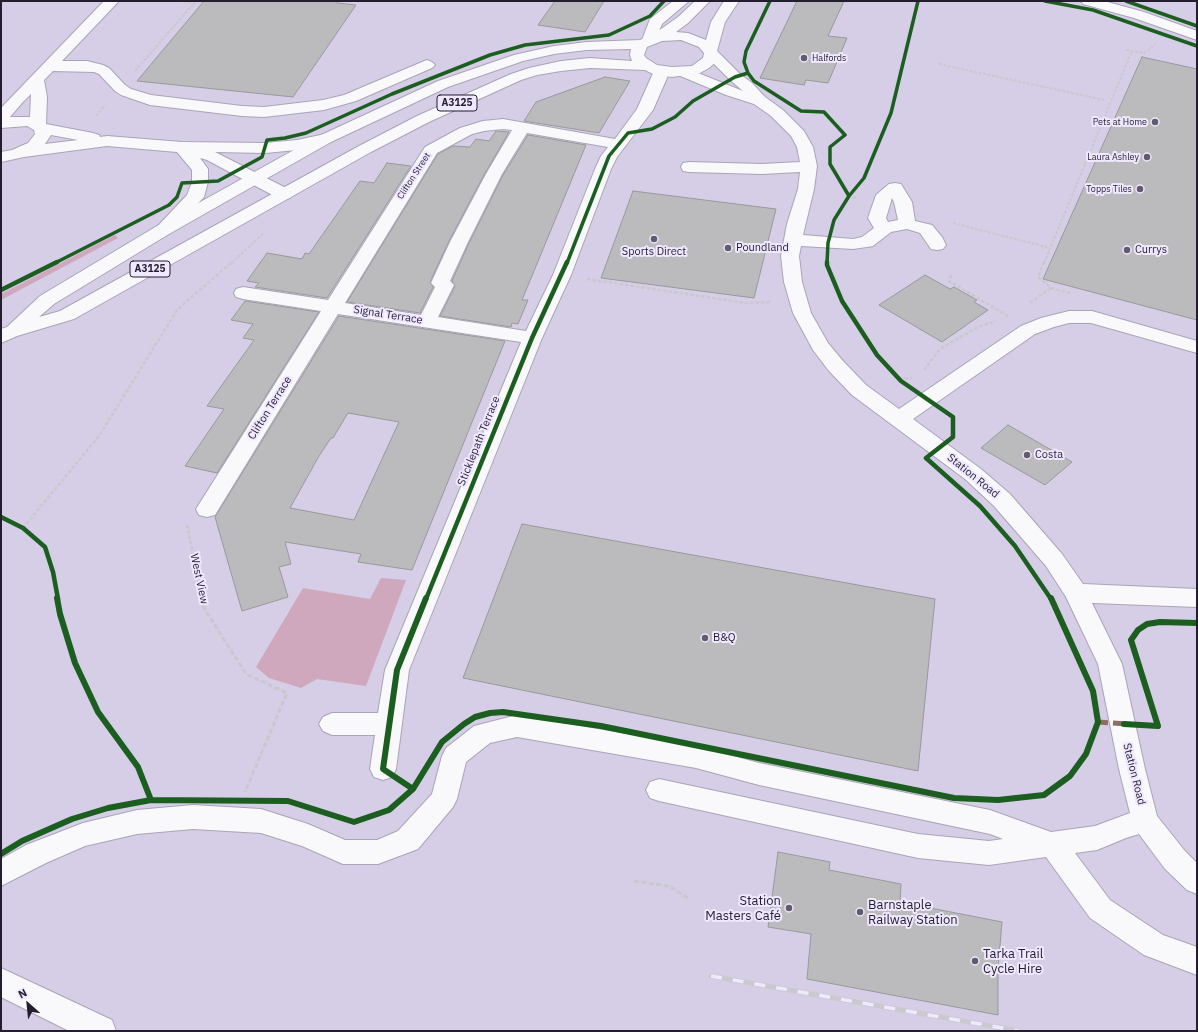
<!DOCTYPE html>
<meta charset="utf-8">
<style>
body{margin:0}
#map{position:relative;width:1198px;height:1032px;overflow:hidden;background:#d5cee6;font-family:"IBM Plex Sans",sans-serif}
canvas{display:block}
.frame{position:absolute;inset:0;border:2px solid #231d2e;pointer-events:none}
.north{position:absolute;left:8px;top:984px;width:40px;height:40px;-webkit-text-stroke:3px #efe8ff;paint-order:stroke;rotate:333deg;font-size:11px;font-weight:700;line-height:16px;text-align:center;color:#231d2e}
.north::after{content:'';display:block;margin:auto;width:14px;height:18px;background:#231d2e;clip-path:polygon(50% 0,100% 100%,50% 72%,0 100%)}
</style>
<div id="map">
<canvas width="1198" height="1032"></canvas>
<div class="frame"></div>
<div class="north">N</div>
</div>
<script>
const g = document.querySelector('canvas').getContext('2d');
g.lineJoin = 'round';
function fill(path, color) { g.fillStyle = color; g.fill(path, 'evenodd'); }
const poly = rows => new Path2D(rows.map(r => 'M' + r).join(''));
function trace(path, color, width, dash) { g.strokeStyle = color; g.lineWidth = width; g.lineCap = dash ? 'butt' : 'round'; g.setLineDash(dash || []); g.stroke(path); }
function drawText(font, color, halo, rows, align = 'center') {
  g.font = font + ' "IBM Plex Sans",sans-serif'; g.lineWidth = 4; g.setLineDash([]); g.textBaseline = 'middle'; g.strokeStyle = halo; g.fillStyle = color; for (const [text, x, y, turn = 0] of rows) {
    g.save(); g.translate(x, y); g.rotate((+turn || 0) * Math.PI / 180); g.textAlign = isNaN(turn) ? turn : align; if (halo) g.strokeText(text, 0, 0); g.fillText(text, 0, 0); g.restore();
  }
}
const green = poly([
 [115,235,118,238,1,300,1,294],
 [381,578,406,580,366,686,317,679,301,688,269,678,256,667,303,588,370,599]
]);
const building = poly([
 [204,1,338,1,337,3,356,5,293,97,137,81,204,1],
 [555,1,604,1,585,32,538,25,555,1],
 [797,1,844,1,828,36,847,38,828,83,806,80,804,85,760,78,797,1],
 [1142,57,1197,69,1197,320,1043,279,1142,57],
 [605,77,630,81,599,133,524,121,536,102,605,77],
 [496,131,509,132,485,173,449,241,430,282,433,287,420,313,347,302,438,154,453,146,470,147,476,139,489,141,496,131],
 [528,135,586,145,522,300,528,300,518,324,512,323,511,327,440,316,455,286,452,281,469,243,503,175,528,135],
 [387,163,411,166,327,298,255,287,259,283,247,281,267,253,302,259,305,253,309,254,360,181,374,183,387,163],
 [633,191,776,209,754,298,601,278,633,191],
 [925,275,950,289,954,287,977,300,974,302,988,310,942,342,879,305,925,275],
 [245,301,319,312,217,473,185,466,224,409,207,406,254,340,243,338,253,324,231,320,245,301],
 [339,316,505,341,412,570,358,562,361,554,285,542,291,564,279,567,288,597,242,611,215,517,339,316],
 [348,413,399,422,354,520,290,508,319,456,331,438,333,438,348,413],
 [1008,425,1072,462,1045,485,981,448,1008,425],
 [522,524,935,599,918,771,463,678,522,524],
 [778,852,830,862,829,870,901,884,900,902,1002,922,998,969,998,1015,807,979,811,934,768,927,778,852]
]);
const pathFar2 = poly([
 [179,1,195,3],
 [1126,50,1144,53,1156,44],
 [939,64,1104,100],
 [135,71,196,1],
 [96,116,105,105],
 [849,196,858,198],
 [953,223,1050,248],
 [231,263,264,233],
 [1044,263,1132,51]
]);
const pathFar1 = poly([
 [1044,262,1038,277,1051,288,1070,293],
 [951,275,949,281,1008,316],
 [587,279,746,303,772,302],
 [1030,303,1051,288],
 [924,370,940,349,978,327,996,321],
 [899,379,912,378],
 [187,525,202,599],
 [23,528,99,436,177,310,232,262]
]);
const path = poly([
 [202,598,204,608,246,674,287,693,245,792],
 [634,881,669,886,688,898]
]);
const minor = poly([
 [104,1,119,1,62,61,87,61,103,65,109,68,125,85,131,89,151,95,242,106,264,107,323,100,344,95,422,62,427,60,432,62,435,65,432,68,356,101,324,110,264,117,242,116,150,105,121,95,115,91,99,74,94,72,53,71,44,80,47,97,46,124,93,133,99,135,100,137,107,136,182,142,265,143,297,140,325,134,331,136,333,139,331,142,297,150,265,153,215,152,290,190,293,194,290,198,284,199,278,198,207,160,200,158,208,169,208,182,204,197,169,234,163,235,157,234,154,230,187,195,192,182,192,170,177,152,107,146,24,157,1,162,1,152,12,150,28,143,35,134,34,130,27,126,1,128,1,108,104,1],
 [31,94,30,117,10,117,22,103,31,94],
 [51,135,78,140,45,144,51,135],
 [673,1,689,1,662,24,654,43,649,44,644,43,642,40,650,19,673,1],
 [1081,1,1104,1,1144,12,1197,31,1197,40,1134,18,1083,4,1081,1],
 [711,49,716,50,740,74,752,83,765,97,783,110,804,131,813,147,817,166,814,189,803,235,853,239,862,237,874,228,868,218,876,195,889,184,895,183,901,184,912,202,915,221,932,225,942,237,946,245,943,249,937,250,931,249,920,233,907,229,891,232,873,246,867,247,853,249,801,246,799,256,802,282,811,313,828,343,843,361,866,385,899,409,1021,326,1041,318,1069,311,1092,311,1197,341,1197,353,1091,323,1069,323,1054,327,1035,334,913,419,981,469,1010,494,1062,554,1083,584,1197,589,1197,607,1092,603,1122,664,1145,769,1157,816,1185,851,1197,863,1197,894,1187,890,1165,869,1139,834,1126,838,1097,850,1075,853,1110,900,1163,935,1197,947,1197,975,1144,955,1090,918,1046,857,989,865,918,858,659,801,650,798,646,790,650,782,659,779,918,834,989,841,1003,839,990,834,759,785,696,768,517,737,490,743,466,762,457,799,453,807,418,849,378,864,343,864,302,846,261,833,193,829,137,834,85,846,46,863,1,886,1,859,26,845,83,823,137,810,193,805,261,809,308,824,345,840,377,840,398,831,432,794,442,756,446,748,474,726,517,715,696,746,759,763,990,810,1051,832,1095,826,1130,813,1119,769,1098,664,1066,597,1046,566,994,506,965,479,852,395,829,371,813,350,793,313,784,282,781,256,787,224,798,189,800,172,762,174,689,172,683,171,681,167,683,163,689,162,762,164,800,162,797,147,791,136,771,116,754,104,726,95,678,75,675,72,678,69,683,67,743,91,730,80,706,56,704,53,706,50,711,49],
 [892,198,894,202,898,220,888,222,886,218,892,198],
 [662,66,667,68,670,71,653,110,617,157,611,169,571,275,542,338,409,670,396,769,392,777,383,780,374,777,370,769,375,735,332,735,323,731,319,724,323,717,332,713,378,713,385,670,521,342,338,314,215,515,207,517,199,515,196,509,321,311,243,299,236,297,234,293,236,289,243,287,328,300,425,147,460,128,483,121,503,119,615,139,637,109,654,71,657,68,662,66],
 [503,129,512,130,486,174,450,242,431,283,435,287,421,315,345,303,437,153,472,134,484,131,503,129],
 [527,133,608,147,601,156,595,169,553,275,526,331,438,317,454,285,450,281,468,242,502,174,527,133]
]);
const major = poly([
 [695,1,710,1,688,23,676,32,688,33,706,40,711,22,724,1,739,1,725,22,717,51,718,53,718,60,709,68,700,73,672,77,653,74,645,70,590,68,561,71,537,75,521,80,429,122,371,152,74,319,17,336,1,343,1,329,7,327,40,296,157,226,319,136,438,81,514,55,554,46,587,42,640,40,654,34,678,17,695,1],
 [681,40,699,47,704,53,703,58,692,66,672,67,657,65,646,58,644,55,647,47,662,41,681,40],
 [631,49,630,55,632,61,590,58,561,61,529,68,511,74,417,116,359,146,60,311,39,317,54,304,169,234,331,142,448,87,523,61,554,54,587,50,631,49],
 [1,968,112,1020,116,1031,69,1031,1,997,1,968]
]);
const rail = poly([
 [711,976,1019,1031]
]);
const quiet = poly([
 [1098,722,1127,724]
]);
const cyclewayFar2 = poly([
 [770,1,746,51,744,62,748,73,754,81,801,111,824,112,845,135,830,147,830,164,849,196,834,220,828,243,827,263],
 [1045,1,1093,10,1197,46],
 [1126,1,1197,26],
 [849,196,864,178,891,113,918,1],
 [55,263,169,205,177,197,182,183,218,181,262,157,267,140,285,138,306,133,392,94,490,55,525,45,609,35,650,16,664,1],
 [567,263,609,156,628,133,652,129,675,117,693,101,735,77,748,73]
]);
const cyclewayFar1 = poly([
 [827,262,827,265,842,301,877,355,901,381,953,417,953,437,926,458,980,506,1015,546,1051,599],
 [1,290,57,262],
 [1,517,23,528,45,547,53,572,58,599],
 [426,599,532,338,567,262]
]);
const cycleway = poly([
 [57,598,60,614,75,663,98,712,138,767,151,800],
 [1124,724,1158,726,1131,640,1138,630,1147,624,1160,622,1197,623],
 [413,789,383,769,397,670,426,598],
 [1,854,22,841,72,819,108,808,151,800,288,801,354,822,389,810,413,789,442,742,464,724,475,717,490,713,503,712,601,726,954,798,998,800,1044,795,1070,776,1086,754,1098,722,1093,691,1051,598]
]);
const markers = [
 [804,58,4,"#615b6e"],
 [1155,122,4,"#615b6e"],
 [1147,157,4,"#615b6e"],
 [1140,189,4,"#615b6e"],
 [654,239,4,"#615b6e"],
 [728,248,4,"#615b6e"],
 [1127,250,4,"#615b6e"],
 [1027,455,4,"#615b6e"],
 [705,638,4,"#615b6e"],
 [789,908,4,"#615b6e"],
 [860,912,4,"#615b6e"],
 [975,961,4,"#615b6e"]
];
const farPoinames = [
 ["Halfords",812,58,"left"],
 ["Pets at Home",1147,122],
 ["Laura Ashley",1139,157],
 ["Topps Tiles",1132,189]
];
const farStreetnames = [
 ["Clifton Street",414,176,-57]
];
const shields = [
 [457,103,40],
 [150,269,40]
];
const shieldNames = [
 ["A3125",457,103],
 ["A3125",150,269]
];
const poiNames = [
 ["Poundland",736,248],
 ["Currys",1135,250],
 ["Sports Direct",654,252,"center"],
 ["Costa",1035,455],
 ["B&Q",713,638]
];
const streetNames = [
 ["Signal Terrace",388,315,9],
 ["Clifton Terrace",270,408,-58],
 ["Sticklepath Terrace",479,441,-68],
 ["Station Road",973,476,39],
 ["West View",199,579,78],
 ["Station Road",1134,774,76]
];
const nearPoinames = [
 ["Station",781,901,"right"],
 ["Masters Café",781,916,"right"],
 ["Barnstaple",868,905],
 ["Railway Station",868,920],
 ["Tarka Trail",983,954],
 ["Cycle Hire",983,969]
];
fill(green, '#cfa8bd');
fill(building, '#bbbabc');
trace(building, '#99989b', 1);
trace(minor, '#aaa4b7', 2);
trace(major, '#aaa4b7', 2);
trace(pathFar2, '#cac8cf', 2, [3, 1.5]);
trace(pathFar1, '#cac8cf', 2.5, [3.5, 2]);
trace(path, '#cac8cf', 3, [5, 2.5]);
fill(minor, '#f9f8fb');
fill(major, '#f9f8fb');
trace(rail, '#cbc9d0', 5);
trace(rail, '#efe8ff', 3.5, [11]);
trace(quiet, '#8d6e63', 5, [10, 5]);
trace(cyclewayFar2, '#1b5e20', 3.5);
trace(cyclewayFar1, '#1b5e20', 4.5);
trace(cycleway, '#1b5e20', 6);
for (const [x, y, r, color] of markers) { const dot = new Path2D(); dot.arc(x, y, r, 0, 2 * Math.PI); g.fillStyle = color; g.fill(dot); trace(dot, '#efe8ff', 1.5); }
drawText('9px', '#231d2e', '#efe8ff', farPoinames, 'right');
drawText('9px', '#231d2e', '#efe8ff', farStreetnames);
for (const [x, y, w] of shields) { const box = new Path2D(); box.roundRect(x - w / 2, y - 8, w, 16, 3); g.fillStyle = '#efe8ff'; g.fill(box); trace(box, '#231d2e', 1); }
drawText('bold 10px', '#231d2e', null, shieldNames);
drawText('11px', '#231d2e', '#efe8ff', poiNames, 'left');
drawText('11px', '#231d2e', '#efe8ff', streetNames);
drawText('13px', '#231d2e', '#efe8ff', nearPoinames, 'left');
</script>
